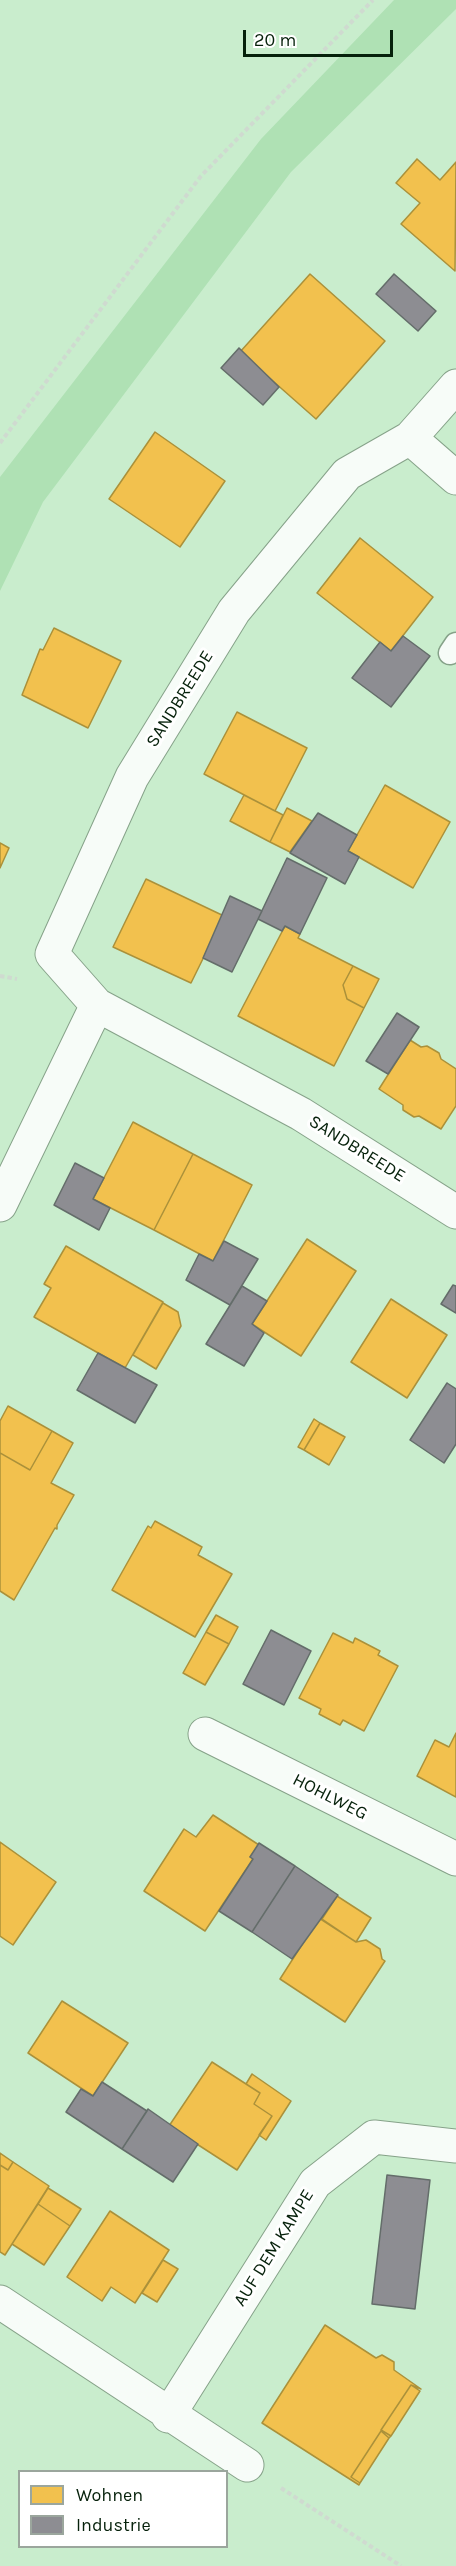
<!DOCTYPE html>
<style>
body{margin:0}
#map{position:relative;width:456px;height:2566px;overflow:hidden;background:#c9edcd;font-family:Karla,sans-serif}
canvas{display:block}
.legend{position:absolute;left:18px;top:2470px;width:210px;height:78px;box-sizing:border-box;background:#fff;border:2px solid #9ba69d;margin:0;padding:8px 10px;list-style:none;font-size:18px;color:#06210b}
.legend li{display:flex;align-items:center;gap:12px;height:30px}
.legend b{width:30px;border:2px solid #9ba69d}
.scale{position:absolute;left:243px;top:30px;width:150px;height:27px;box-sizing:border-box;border:3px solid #06210b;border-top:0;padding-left:8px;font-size:18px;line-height:21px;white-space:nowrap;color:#06210b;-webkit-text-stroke:4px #fff;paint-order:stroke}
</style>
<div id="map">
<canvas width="456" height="2566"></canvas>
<ul class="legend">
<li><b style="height:16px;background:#f2c14e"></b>Wohnen</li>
<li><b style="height:16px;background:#8d8d92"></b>Industrie</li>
</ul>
<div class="scale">20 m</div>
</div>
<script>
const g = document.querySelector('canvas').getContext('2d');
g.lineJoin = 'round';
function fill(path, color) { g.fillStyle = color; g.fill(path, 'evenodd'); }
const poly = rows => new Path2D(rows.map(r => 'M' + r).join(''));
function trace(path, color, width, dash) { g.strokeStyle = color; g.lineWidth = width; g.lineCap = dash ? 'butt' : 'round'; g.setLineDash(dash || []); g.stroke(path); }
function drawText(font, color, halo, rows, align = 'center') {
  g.font = font + ' Karla,sans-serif'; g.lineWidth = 6; g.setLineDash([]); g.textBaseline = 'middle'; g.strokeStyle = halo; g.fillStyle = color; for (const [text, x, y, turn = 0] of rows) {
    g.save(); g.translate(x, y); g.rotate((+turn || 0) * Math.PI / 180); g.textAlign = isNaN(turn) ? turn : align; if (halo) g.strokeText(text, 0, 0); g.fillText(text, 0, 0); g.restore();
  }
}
const green = poly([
 [394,0,456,0,456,9,291,172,43,502,0,591,0,477,261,139]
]);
const homes = poly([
 [417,159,440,180,456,162,455,271,401,224,420,203,396,183,417,159],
 [310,274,385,341,316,419,240,352,310,274],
 [155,432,225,481,180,547,109,499,155,432],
 [360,538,433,597,391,651,317,593,360,538],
 [54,628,121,661,88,728,22,695,40,649,43,650,54,628],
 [237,712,307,748,275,811,204,774,237,712],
 [385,785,450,822,413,888,348,851,385,785],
 [244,795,283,815,270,842,230,821,244,795],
 [287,808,312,821,290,852,270,842,287,808],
 [0,843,9,848,0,868,0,843],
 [146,879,224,916,191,983,113,947,146,879],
 [285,926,300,934,298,938,353,966,343,985,347,999,364,1008,334,1066,238,1016,285,926],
 [353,966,379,979,364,1008,347,999,343,985,353,966],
 [410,1040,421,1047,427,1046,439,1053,441,1059,456,1069,456,1106,441,1129,419,1116,414,1117,403,1110,403,1105,379,1089,410,1040],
 [133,1122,193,1154,154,1230,93,1199,133,1122],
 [193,1154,252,1185,213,1261,154,1230,193,1154],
 [307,1239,356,1271,301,1356,252,1324,307,1239],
 [66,1246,163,1302,125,1368,34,1317,51,1288,44,1284,66,1246],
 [391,1299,447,1335,407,1398,351,1362,391,1299],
 [163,1303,178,1312,181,1326,156,1369,133,1355,163,1303],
 [8,1406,52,1431,30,1470,0,1453,0,1421,8,1406],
 [314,1419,320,1423,304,1450,298,1447,314,1419],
 [320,1423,345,1437,329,1465,304,1450,320,1423],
 [52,1431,73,1443,51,1483,74,1495,57,1525,57,1529,55,1528,14,1600,0,1591,0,1453,30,1470,52,1431],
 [155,1521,202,1547,198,1555,232,1574,195,1637,112,1590,148,1526,151,1528,155,1521],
 [216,1615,238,1627,229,1644,206,1632,216,1615],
 [206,1632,229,1644,205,1685,183,1673,206,1632],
 [333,1633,353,1643,355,1638,380,1651,378,1655,398,1666,364,1731,343,1720,340,1725,319,1714,321,1709,299,1698,333,1633],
 [456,1733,456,1797,417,1776,435,1740,449,1747,456,1733],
 [213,1815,259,1845,250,1857,253,1859,205,1931,144,1891,184,1829,196,1837,213,1815],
 [0,1842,56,1882,13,1945,0,1936,0,1842],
 [337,1896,371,1918,356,1942,322,1919,337,1896],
 [319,1918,356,1942,366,1940,380,1949,382,1959,385,1961,345,2022,280,1979,319,1918],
 [62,2001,128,2043,93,2096,28,2053,62,2001],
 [212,2062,260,2093,254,2104,272,2116,237,2170,169,2126,212,2062],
 [252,2074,291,2101,266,2140,259,2135,272,2116,254,2104,260,2093,246,2084,252,2074],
 [0,2153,13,2162,8,2170,0,2165,0,2153],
 [13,2162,49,2186,5,2255,0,2252,0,2165,8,2170,13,2162],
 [48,2188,81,2209,70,2226,38,2204,48,2188],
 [38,2204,70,2226,44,2265,12,2244,38,2204],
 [110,2211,169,2250,135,2303,111,2287,102,2301,67,2277,110,2211],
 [163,2260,178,2269,157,2302,142,2293,163,2260],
 [325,2325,376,2358,382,2355,394,2362,394,2370,421,2389,411,2385,381,2430,391,2436,389,2438,381,2431,351,2477,360,2483,359,2485,262,2423,325,2325],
 [411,2385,420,2391,391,2436,381,2430,411,2385],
 [381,2431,389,2438,360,2483,351,2477,381,2431]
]);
const industry = poly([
 [394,274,436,311,418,331,376,294,394,274],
 [239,348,279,387,263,405,221,368,239,348],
 [403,636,430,656,391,707,352,678,380,642,391,651,403,636],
 [318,813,357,835,348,851,359,857,345,884,290,853,318,813],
 [287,858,327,878,300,934,285,926,282,931,258,919,287,858],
 [230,896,262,911,232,972,203,958,230,896],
 [397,1013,419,1027,388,1074,366,1061,397,1013],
 [75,1163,104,1178,93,1199,110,1208,99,1230,54,1205,75,1163],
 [224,1241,258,1259,230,1305,186,1280,199,1254,213,1261,224,1241],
 [453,1285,456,1286,456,1313,441,1304,453,1285],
 [242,1286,267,1301,252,1324,264,1333,244,1366,206,1344,242,1286],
 [98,1353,157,1385,135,1423,77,1390,98,1353],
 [447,1383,456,1389,456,1444,444,1463,410,1440,447,1383],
 [271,1630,311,1651,284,1705,243,1684,271,1630],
 [259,1843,295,1866,252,1932,219,1911,253,1859,250,1857,259,1843],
 [295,1866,338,1895,292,1959,252,1932,295,1866],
 [102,2082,147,2111,122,2149,66,2112,81,2089,93,2096,102,2082],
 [148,2109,198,2144,173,2182,122,2149,148,2109],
 [387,2175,430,2180,415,2309,372,2304,387,2175]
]);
const path = poly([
 [0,443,201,176,373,0],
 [0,976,17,979],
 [281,2488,401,2566]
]);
const service = poly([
 [450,653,456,644]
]);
const minor = poly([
 [410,438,456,386],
 [456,478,410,438,347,474,234,611,132,777,52,954,97,1005,301,1114,456,1212],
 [0,1205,97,1005],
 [205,1734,456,1859],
 [0,2302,247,2465],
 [168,2416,315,2183,374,2137,456,2146]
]);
const streetNames = [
 ["SANDBREEDE",180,699,-58],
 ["SANDBREEDE",357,1149,32],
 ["HOHLWEG",330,1797,27],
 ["AUF DEM KAMPE",274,2248,-58]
];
fill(green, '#afe1b4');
fill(homes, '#f2c14e');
trace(homes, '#ab913a', 1.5);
fill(industry, '#8d8d92');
trace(industry, '#646d6a', 1.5);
trace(service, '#86a289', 25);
trace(minor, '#86a289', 35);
trace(path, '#cfdad0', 4, [4.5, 3]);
trace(service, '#f7fcf8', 22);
trace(minor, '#f7fcf8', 33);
drawText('18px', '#06210b', '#fff', streetNames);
</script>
